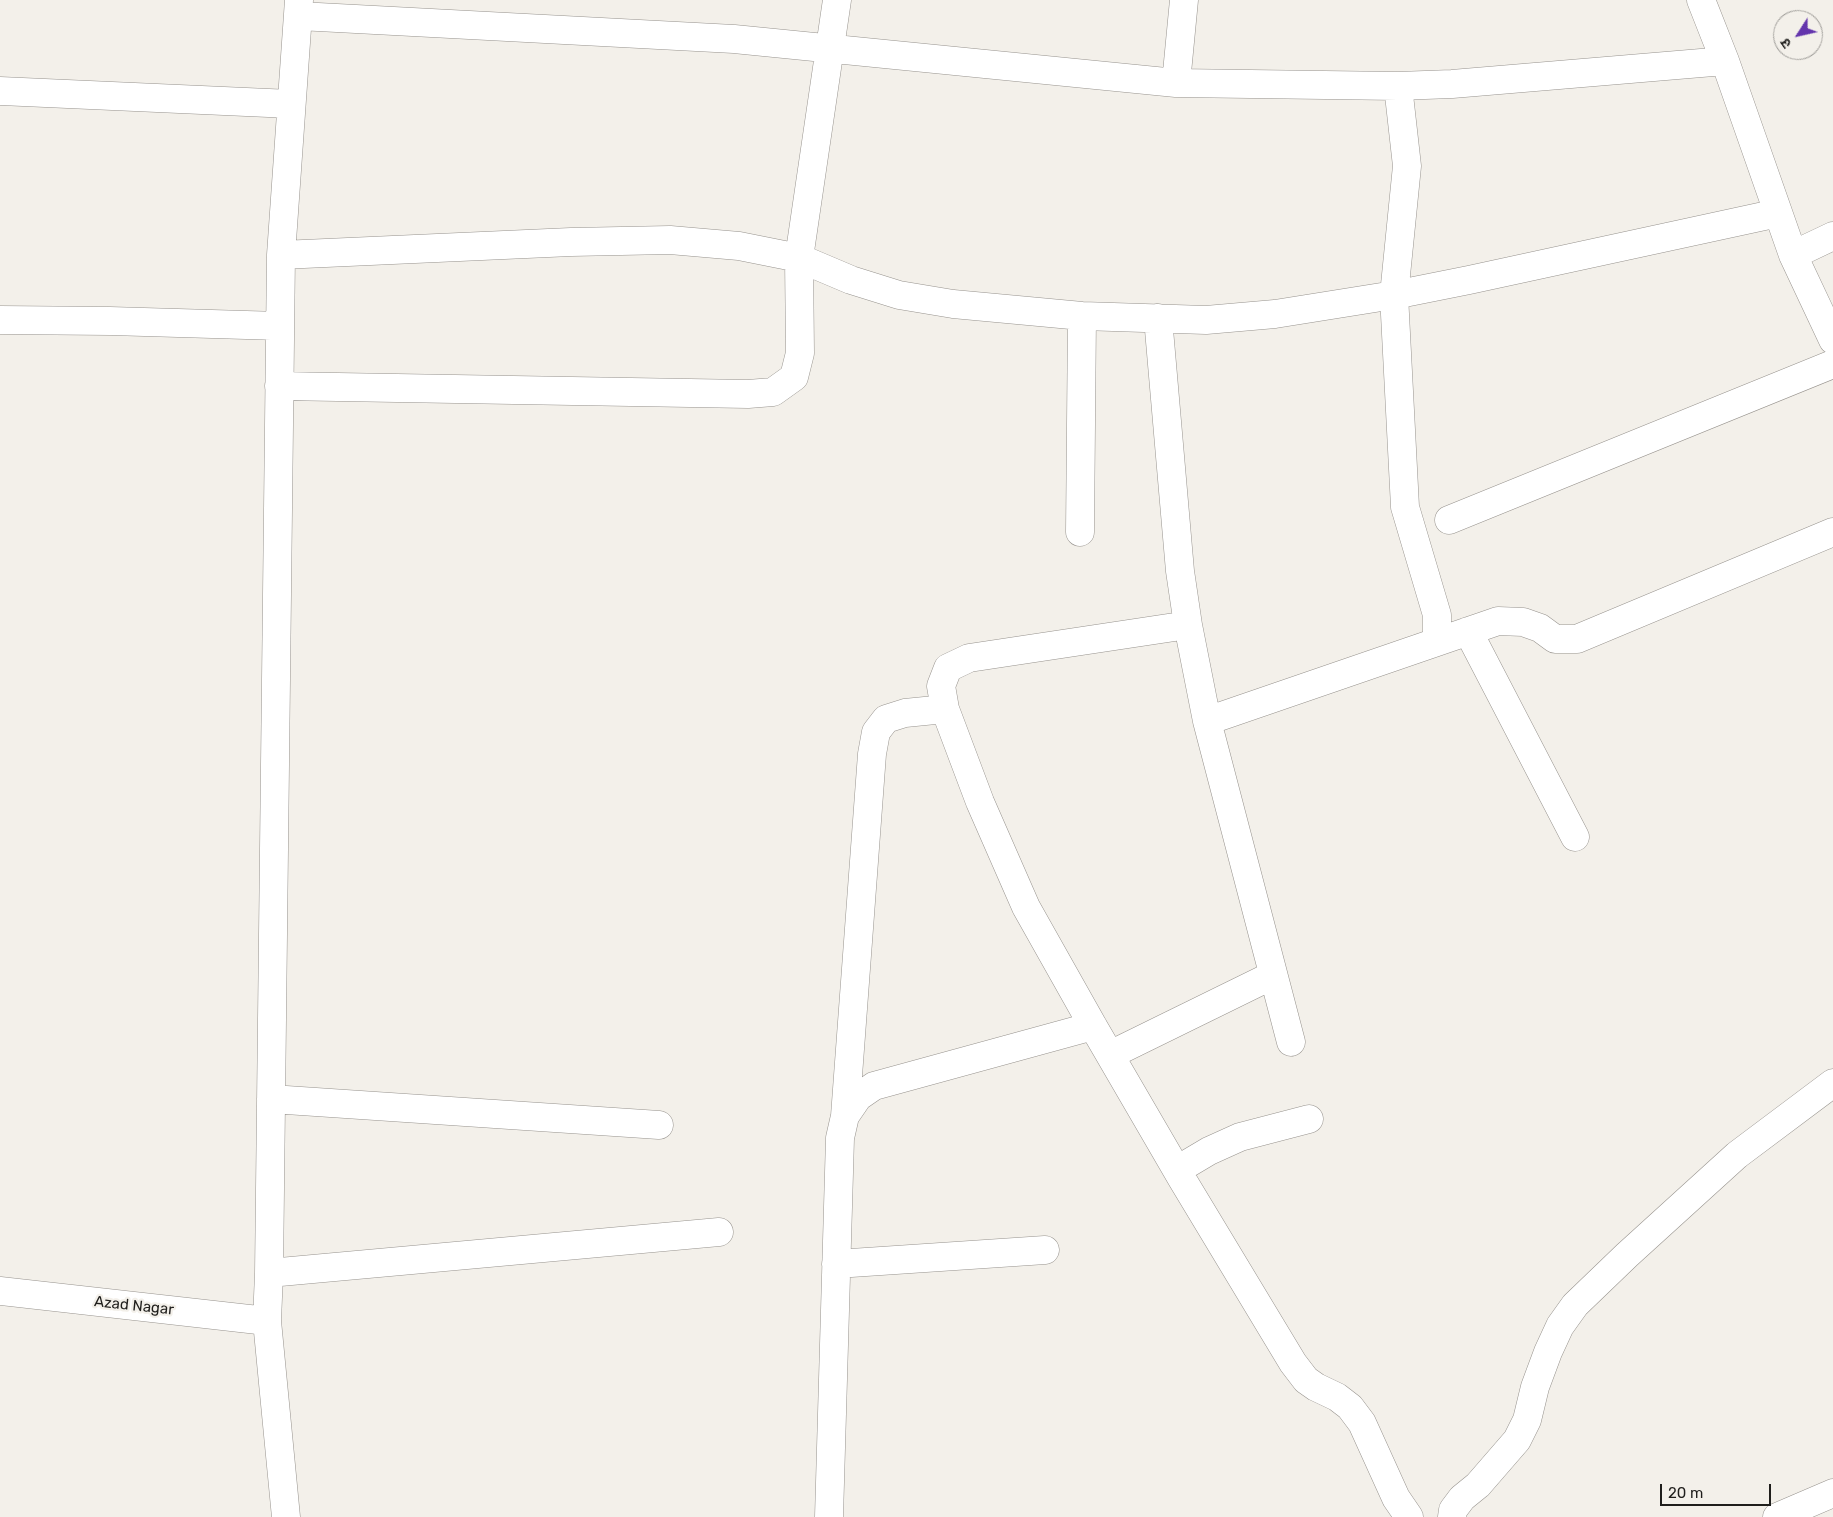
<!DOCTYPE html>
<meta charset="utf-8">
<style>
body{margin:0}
#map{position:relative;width:1833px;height:1517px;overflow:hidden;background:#f3f0ea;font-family:Rubik,"Noto Sans Devanagari",sans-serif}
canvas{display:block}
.north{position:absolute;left:1773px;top:10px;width:50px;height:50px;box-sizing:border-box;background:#f3f0ea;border:1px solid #9e9c98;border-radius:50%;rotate:235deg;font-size:14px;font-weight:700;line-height:20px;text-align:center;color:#1f1e1c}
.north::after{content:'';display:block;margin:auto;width:18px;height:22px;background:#6334ac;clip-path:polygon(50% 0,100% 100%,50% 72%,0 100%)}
.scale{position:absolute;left:1660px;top:1484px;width:111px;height:22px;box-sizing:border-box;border:2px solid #1f1e1c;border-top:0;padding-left:6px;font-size:15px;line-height:18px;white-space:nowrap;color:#1f1e1c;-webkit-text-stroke:4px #f3f0ea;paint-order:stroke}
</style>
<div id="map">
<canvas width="1833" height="1517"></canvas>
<div class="north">उ</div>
<div class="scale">20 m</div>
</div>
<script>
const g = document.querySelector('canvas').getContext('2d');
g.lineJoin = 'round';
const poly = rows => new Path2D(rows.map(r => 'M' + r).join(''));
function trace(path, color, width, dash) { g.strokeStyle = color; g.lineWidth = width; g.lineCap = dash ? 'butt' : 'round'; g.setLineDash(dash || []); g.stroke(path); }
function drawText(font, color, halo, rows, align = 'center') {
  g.font = font + ' Rubik,sans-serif'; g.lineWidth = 4.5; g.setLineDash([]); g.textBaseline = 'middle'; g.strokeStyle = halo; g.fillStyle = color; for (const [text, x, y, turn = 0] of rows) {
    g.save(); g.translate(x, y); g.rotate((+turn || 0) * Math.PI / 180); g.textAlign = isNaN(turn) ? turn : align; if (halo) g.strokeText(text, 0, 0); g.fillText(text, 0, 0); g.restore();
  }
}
const minor = poly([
 [1701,0,1725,61,1793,255,1833,340],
 [299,16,734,39,1176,83,1398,86,1452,84,1725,61],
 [1176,83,1184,0],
 [1398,86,1407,166,1394,295,1405,507,1437,615,1437,642],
 [0,91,291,104],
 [281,255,571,242,670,240,739,246,799,258,851,280,899,295,953,304,1082,316,1206,320,1275,314,1394,295,1469,280,1778,213],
 [1793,255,1833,236],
 [1158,318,1180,571,1188,625,1207,721,1291,1042],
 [0,320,110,321,280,326],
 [279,386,748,394,773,392,794,377,800,353,799,258,837,0],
 [1449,520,1833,364],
 [1080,532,1082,316],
 [1188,625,969,658,948,668,941,686,945,709,980,802,1026,907,1093,1026,1182,1179,1293,1363,1306,1380,1316,1387,1337,1397,1350,1407,1362,1423,1396,1498,1409,1517],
 [1468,631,1575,837],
 [1207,721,1498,621,1523,622,1540,628,1555,639,1577,639,1833,532],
 [1110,1055,1273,975],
 [271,1099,659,1125],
 [845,1116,872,754,876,732,886,719,905,713,945,709],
 [1177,1170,1209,1151,1240,1137,1309,1119],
 [836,1264,1045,1250],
 [269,1273,719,1232],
 [0,1291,267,1321],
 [286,1517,267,1321,269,1273,281,255,299,0],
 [829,1517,840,1138,845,1116,858,1097,874,1086,1093,1026],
 [1452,1517,1453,1510,1462,1498,1478,1485,1517,1440,1527,1420,1535,1387,1548,1352,1560,1326,1575,1305,1627,1255,1737,1155,1833,1083],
 [1777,1517,1833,1493]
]);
const streetNames = [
 ["Azad Nagar",134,1306,6]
];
trace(minor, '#97938e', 29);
trace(minor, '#fff', 28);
drawText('15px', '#1f1e1c', '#f3f0ea', streetNames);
</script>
